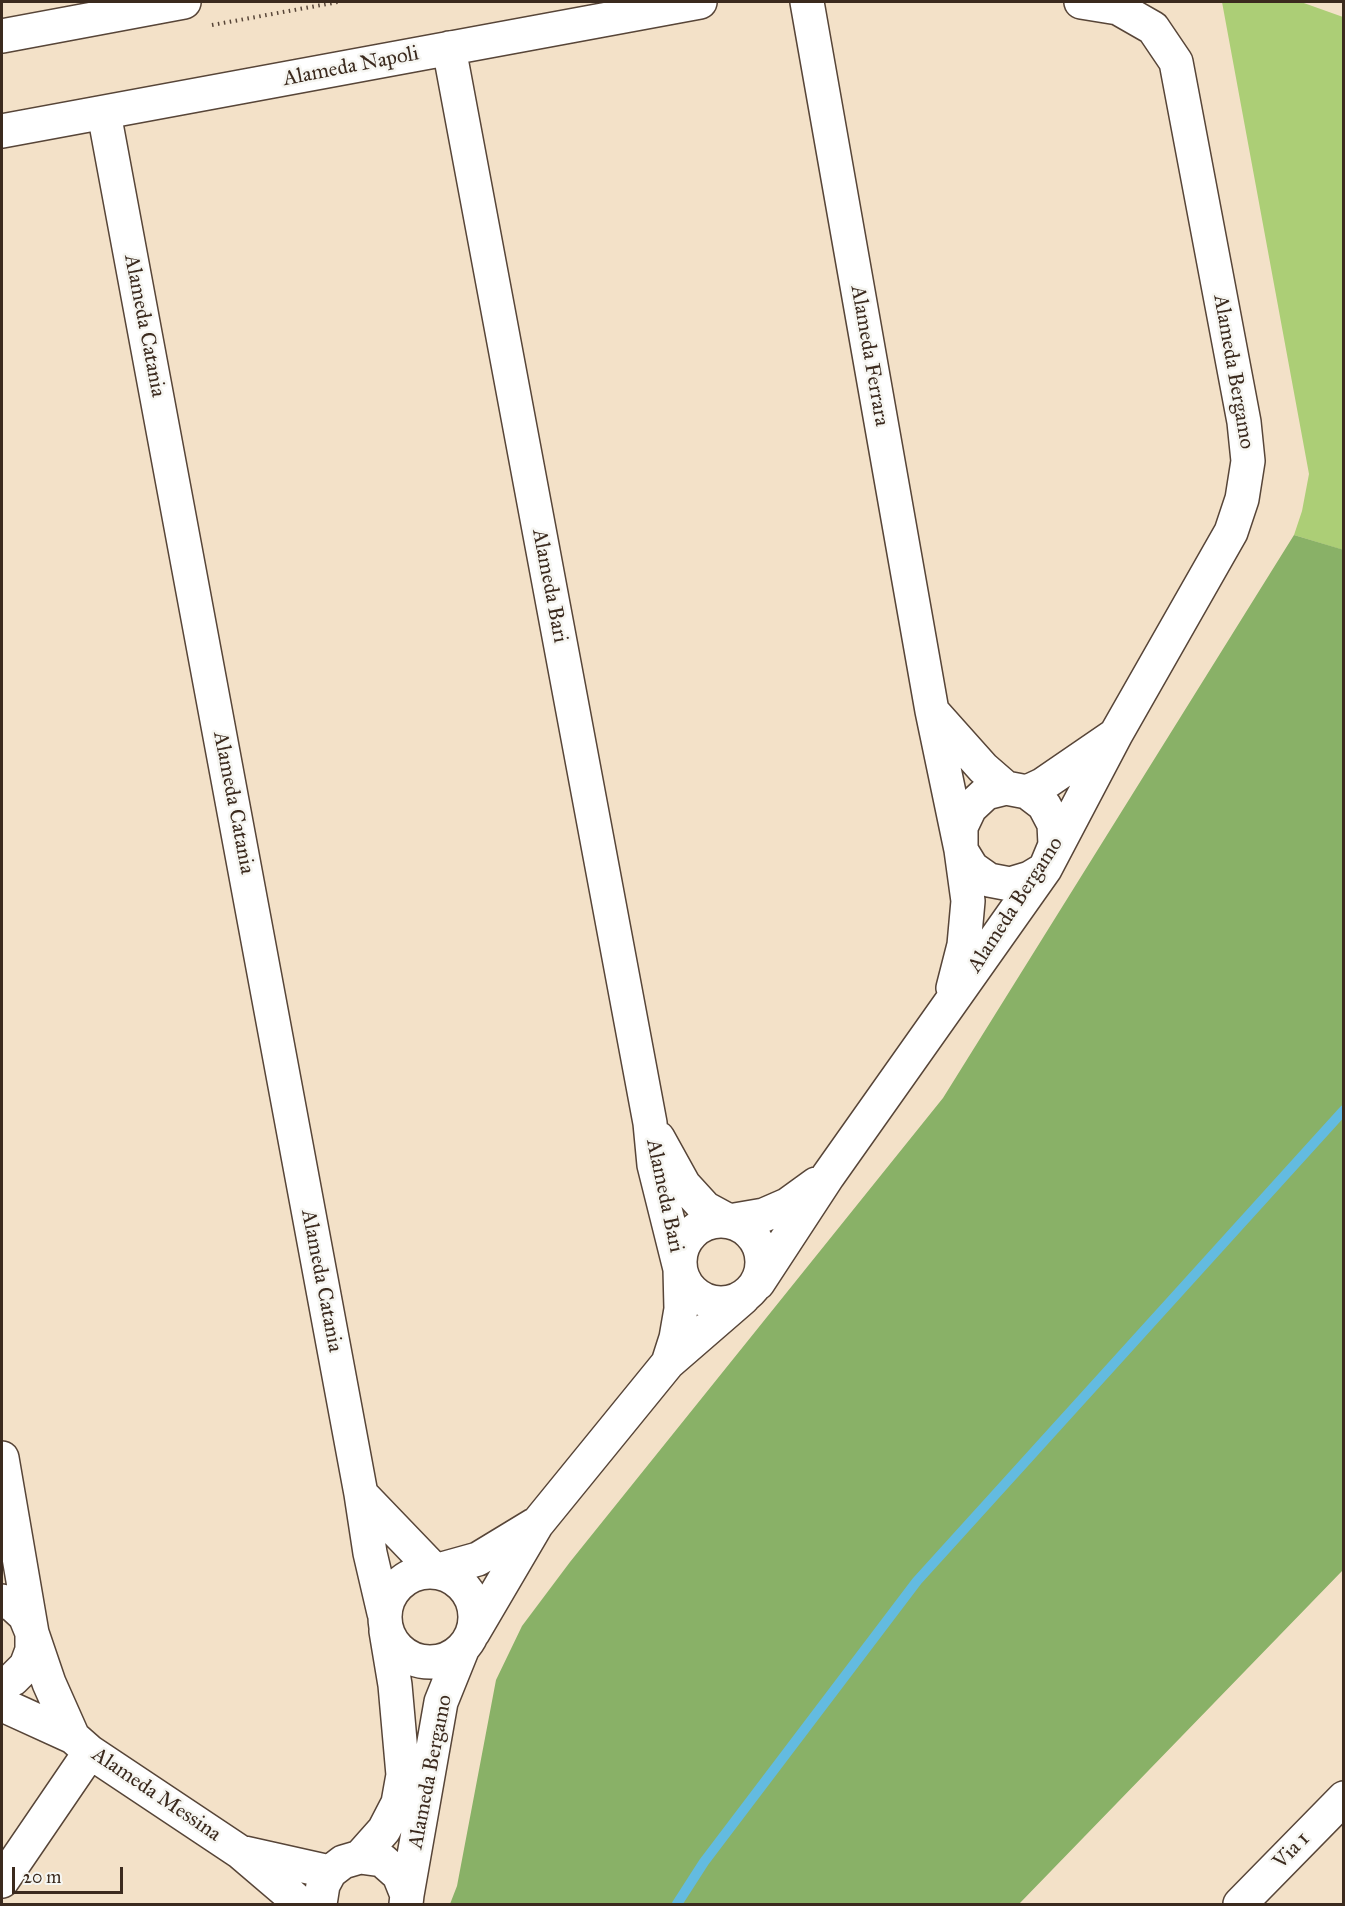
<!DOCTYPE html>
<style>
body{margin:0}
#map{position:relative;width:1345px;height:1906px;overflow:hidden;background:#f3e1c8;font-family:"IM FELL Great Primer",serif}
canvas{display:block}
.frame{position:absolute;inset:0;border:3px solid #3b2a1e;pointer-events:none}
.scale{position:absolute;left:12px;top:1867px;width:111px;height:27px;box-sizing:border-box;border:3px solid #3b2a1e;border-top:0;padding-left:8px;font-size:18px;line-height:21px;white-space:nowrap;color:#3b2a1e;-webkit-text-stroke:4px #f6f6f2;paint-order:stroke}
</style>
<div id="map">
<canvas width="1345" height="1906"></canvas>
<div class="frame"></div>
<div class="scale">20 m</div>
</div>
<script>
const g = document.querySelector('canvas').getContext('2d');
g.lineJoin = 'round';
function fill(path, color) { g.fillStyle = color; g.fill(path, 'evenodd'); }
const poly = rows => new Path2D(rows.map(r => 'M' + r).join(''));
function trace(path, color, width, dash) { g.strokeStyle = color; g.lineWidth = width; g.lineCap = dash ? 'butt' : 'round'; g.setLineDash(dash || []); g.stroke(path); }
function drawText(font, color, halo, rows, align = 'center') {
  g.font = font + ' "IM FELL Great Primer",serif'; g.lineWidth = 5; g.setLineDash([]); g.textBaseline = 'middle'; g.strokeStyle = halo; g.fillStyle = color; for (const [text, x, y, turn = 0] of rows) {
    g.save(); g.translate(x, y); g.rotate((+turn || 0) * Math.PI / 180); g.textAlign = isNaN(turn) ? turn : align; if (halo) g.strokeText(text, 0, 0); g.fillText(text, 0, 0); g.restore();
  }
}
const green = poly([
 [1222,2,1301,2,1343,17,1343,550,1294,535,1302,511,1309,474]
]);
const forest = poly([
 [1294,535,1344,550,1343,1570,1019,1904,450,1904,457,1886,496,1680,522,1626,570,1562,943,1098]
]);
const stream = poly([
 [677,1904,704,1862,917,1581,1344,1110]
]);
const path = poly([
 [212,25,338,2]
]);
const minor = poly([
 [807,2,932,711,961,850,968,901,964,945,953,988],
 [2,36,184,2],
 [449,48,650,1123,654,1165,680,1269,681,1309,676,1338,668,1363],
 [104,113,361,1494,370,1553,384,1613],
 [2,131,700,2],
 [933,712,983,768,1006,788],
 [1006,788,1027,792,1044,805,1054,824,1055,845,1045,869,1030,878,1010,884,989,880,972,868,961,850,961,827,970,808,986,793,1006,788],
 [1027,792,1042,785,1112,737],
 [658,1138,684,1185,705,1208,729,1221,764,1215,787,1205,816,1184],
 '680 1262a41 41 0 1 1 82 0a41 41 0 1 1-82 0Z',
 [758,1283,828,1176,1045,869,1116,734,1231,532,1242,499,1248,461,1244,422,1176,62,1153,28,1118,8,1081,2],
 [2,1458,32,1633,49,1683,73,1737],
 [361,1494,435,1571,478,1559,534,1525],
 '385 1617a45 45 0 1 1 90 0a45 45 0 1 1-90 0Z',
 [2,1601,12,1604,25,1616,32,1633,32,1650,26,1666,13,1679,2,1684],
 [473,1633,537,1524,668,1363,743,1298],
 [2,1703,7,1707,73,1737,90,1752,240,1852,301,1904],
 [245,1853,330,1872],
 [360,1857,384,1830,398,1803,403,1775,395,1685,386,1631],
 [2,1881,90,1752],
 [407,1895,441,1702,462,1650],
 [320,1904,323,1885,330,1872,343,1862,360,1857,382,1860,399,1875,407,1895,406,1904],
 [1240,1904,1344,1798]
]);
const streetNames = [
 ["Alameda Napoli",351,67,-11],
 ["Alameda Catania",144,326,79],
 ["Alameda Ferrara",869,356,80],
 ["Alameda Bergamo",1233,372,80],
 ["Alameda Bari",549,586,79],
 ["Alameda Catania",233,803,79],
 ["Alameda Bergamo",1016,905,-57],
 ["Alameda Bari",664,1196,78],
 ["Alameda Catania",321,1281,79],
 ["Alameda Bergamo",431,1772,-79],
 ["Alameda Messina",156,1795,34],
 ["Via 1",1292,1851,-46]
];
fill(green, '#acce76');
fill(forest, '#89b167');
trace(stream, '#63bbe0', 10);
trace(minor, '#574538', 36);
trace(path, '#574538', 4, [1.5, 4.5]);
trace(minor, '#fff', 33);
drawText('21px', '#3b2a1e', '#f6f6f2', streetNames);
</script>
